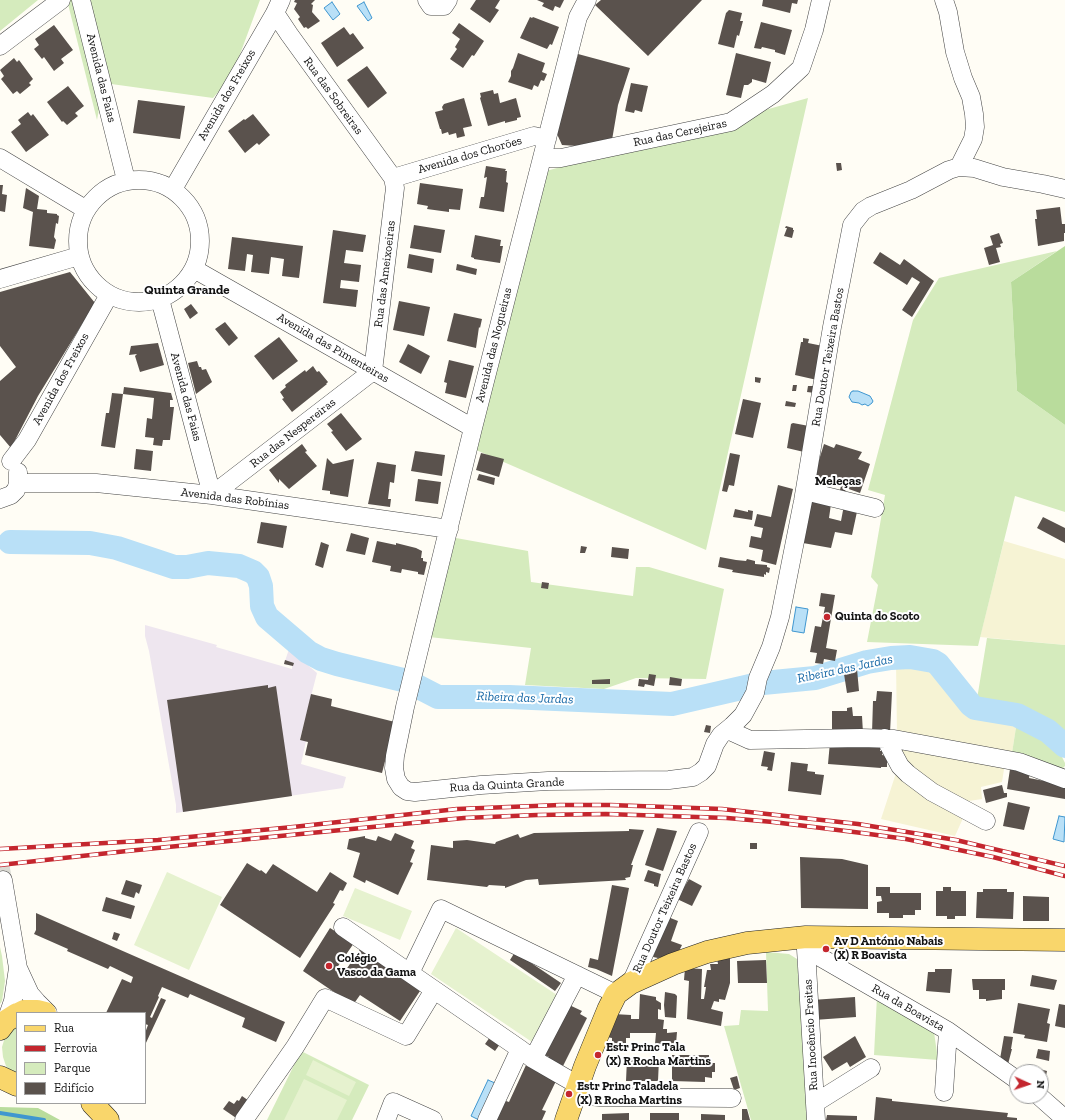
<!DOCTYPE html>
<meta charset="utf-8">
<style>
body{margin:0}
#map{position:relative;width:1065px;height:1120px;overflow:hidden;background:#fffdf5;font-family:"Zilla Slab",serif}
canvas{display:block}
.legend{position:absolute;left:16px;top:1012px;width:130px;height:92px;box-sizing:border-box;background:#fff;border:1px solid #a0a0a0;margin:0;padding:5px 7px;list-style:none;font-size:12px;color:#111}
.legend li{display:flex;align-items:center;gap:8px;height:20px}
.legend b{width:20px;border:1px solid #a0a0a0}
.north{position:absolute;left:1009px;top:1064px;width:40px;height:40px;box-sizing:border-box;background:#fff;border:1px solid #a0a0a0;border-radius:50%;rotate:93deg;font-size:11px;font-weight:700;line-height:16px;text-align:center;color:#111}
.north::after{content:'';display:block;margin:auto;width:14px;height:18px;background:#c4262e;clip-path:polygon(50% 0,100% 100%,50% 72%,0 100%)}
</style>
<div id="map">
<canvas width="1065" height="1120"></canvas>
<ul class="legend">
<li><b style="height:5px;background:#f9d66b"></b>Rua</li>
<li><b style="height:5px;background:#c4262e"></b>Ferrovia</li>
<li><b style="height:11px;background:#d5ebbd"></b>Parque</li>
<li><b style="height:11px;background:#5a524d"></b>Edifício</li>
</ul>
<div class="north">N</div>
</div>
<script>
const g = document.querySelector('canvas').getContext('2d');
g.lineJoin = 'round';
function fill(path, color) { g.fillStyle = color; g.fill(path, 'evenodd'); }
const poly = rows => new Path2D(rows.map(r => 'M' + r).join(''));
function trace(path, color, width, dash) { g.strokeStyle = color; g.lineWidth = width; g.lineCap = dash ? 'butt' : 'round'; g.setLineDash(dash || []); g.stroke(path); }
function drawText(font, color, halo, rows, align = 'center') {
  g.font = font + ' "Zilla Slab",serif'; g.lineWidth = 4; g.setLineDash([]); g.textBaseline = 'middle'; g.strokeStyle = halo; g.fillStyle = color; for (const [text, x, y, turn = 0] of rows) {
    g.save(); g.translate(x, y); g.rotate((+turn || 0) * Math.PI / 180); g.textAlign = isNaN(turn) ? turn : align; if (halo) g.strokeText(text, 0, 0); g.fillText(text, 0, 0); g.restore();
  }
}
const industrial = poly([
 [145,625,217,645,216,647,292,669,292,666,284,664,289,649,317,673,300,739,306,741,301,764,346,777,343,788,176,813,176,805,149,651,145,636]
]);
const farmland = poly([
 [1004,541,1065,559,1065,645,980,637],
 [896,662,923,667,934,673,961,708,969,716,1017,721,1012,753,897,734],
 [894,742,1005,763,1002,782,981,787,982,799,956,803,918,778],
 [897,770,964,816,955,836,881,819]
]);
const green = poly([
 [0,0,38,0,0,31],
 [67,0,260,0,232,76,213,98,104,83,97,120],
 [808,98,706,550,460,443,539,173],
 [1057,251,1011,282,1017,391,1065,425,1065,512,1015,496,978,646,867,642,878,585,871,577,885,495,868,490,913,320,939,278],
 [456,538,528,551,531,582,633,596,636,567,649,567,724,589,706,679,636,678,604,689,525,685,531,648,429,637],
 [987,638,1065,645,1065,735,1056,726,1037,714,977,699],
 [1017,721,1045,733,1057,747,1065,763,1065,766,1061,770,1012,753],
 [0,947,2,956,5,981,2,1001,0,1004],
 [766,952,789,954,797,959,809,1120,751,1120,724,1026,739,1025,741,1010,768,1011],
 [877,996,934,1032,938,1060,874,1055],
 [17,1025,17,1077,13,1074,6,1066,3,1057,2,1047,5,1037],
 [301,1051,369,1085,352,1120,267,1120]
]);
const forest = poly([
 [1065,246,1065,425,1017,391,1011,282],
 [0,1107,38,1108,60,1120,0,1120]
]);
const pitch = poly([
 [167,872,222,897,189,970,134,945],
 [355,888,412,911,400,940,343,916],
 [456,928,560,997,535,1044,431,974],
 [313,1060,356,1082,349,1096,306,1075],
 [304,1079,347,1100,337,1120,284,1120]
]);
const water = poly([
 [332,2,340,14,333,20,324,8,332,2],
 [364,2,372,18,368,21,357,6,364,2],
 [853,391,858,391,870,396,873,401,872,403,868,406,865,404,862,405,859,403,852,402,849,397,851,392,853,391],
 [796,607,808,609,804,633,792,631,796,607],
 [1059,816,1065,817,1064,842,1053,839,1059,816],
 [488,1080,495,1083,479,1120,471,1116,488,1080]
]);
const stream = poly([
 [0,1113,44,1120]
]);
const river = poly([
 [10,542,90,543,117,548,174,567,187,567,208,563,239,566,253,572,258,577,261,586,262,606,267,617,308,652,321,659,337,664,407,681,438,697,509,697,672,704,763,683,815,678,867,662,891,658,910,657,933,661,938,664,971,705,975,708,1017,715,1048,731,1065,746]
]);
const building = poly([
 [295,0,315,0,311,4,313,5,312,12,320,21,308,29,306,27,304,28,298,19,300,17,294,9,297,3,294,2],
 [476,0,500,0,495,8,499,10,490,23,470,9],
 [537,0,564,0,560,8,555,6,553,11,542,6,544,3],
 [601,0,702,0,648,56,595,5],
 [763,0,798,0,797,4,792,3,790,13,762,6],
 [729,10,742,13,740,21,743,21,739,36,737,35,734,48,718,44,726,13],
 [530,17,532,18,533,17,559,27,552,45,550,44,547,49,520,38],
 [761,22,792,30,785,55,775,52,775,50,762,47,761,49,754,48],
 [459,23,484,41,474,56,472,55,463,68,450,59,457,49,455,47,460,39,452,33],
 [54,25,73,50,61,59,64,63,54,71,44,57,42,59,34,49,39,45,35,39],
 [344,27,350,35,353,33,364,48,337,67,321,43],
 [518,53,545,63,542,72,547,74,544,81,541,80,538,87,534,85,532,90,508,82,511,76,511,71,513,68],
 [736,53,771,62,766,83,752,79,752,82,748,85,744,85,741,98,726,95],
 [578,54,630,68,618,105,612,140,577,146,562,145,557,134],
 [14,58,17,62,19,60,33,79,29,83,31,85,20,94,17,91,13,94,1,79,4,76,0,70],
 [367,66,387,93,368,108,347,80],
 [631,83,648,86,642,112,635,110,634,113,625,111],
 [68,86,84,106,75,113,78,116,67,125,63,121,62,122,47,102],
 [493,90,494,94,498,93,500,103,516,98,521,117,517,118,517,120,505,123,505,121,488,126,480,98,481,97,480,93],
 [464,98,472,126,463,128,465,136,457,138,456,133,449,135,448,132,442,134,441,129,440,129,435,112,443,110,442,107,444,104],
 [138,100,185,106,180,139,133,133],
 [28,112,31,116,33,114,49,135,26,152,11,132,21,124,18,120],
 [253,114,270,135,259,145,257,143,245,153,228,131,244,119,245,120],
 [836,163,841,163,842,170,837,171],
 [486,166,506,169,505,171,507,171,506,182,508,183,504,212,479,208,481,197,484,197,487,177,484,178],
 [420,183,463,189,460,210,449,209,449,212,427,209,428,206,417,204],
 [0,185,3,185,2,194,7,195,5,212,0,211],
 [26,188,39,196,37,209,47,210,47,213,57,214,57,215,59,216,58,224,56,223,54,237,56,240,54,249,29,246,33,212,23,208],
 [1060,207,1062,224,1065,224,1065,233,1064,233,1064,241,1038,246,1035,219,1037,219,1036,210],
 [414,225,445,230,441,253,410,248],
 [786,226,793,228,793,230,794,230,792,238,784,236,787,228,785,228],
 [333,230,366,235,363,252,346,250,345,257,344,263,361,265,359,282,341,280,340,288,358,290,356,307,323,303],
 [999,233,1003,243,1000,244,1001,247,996,248,1000,262,989,265,984,248,993,245,990,236],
 [475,235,501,240,500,246,503,246,500,263,474,259,474,258,471,257],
 [232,237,303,246,299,278,282,276,284,259,271,257,269,274,251,272,253,255,247,254,245,271,228,269],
 [880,252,900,265,904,259,934,281,912,317,902,310,920,282,912,277,907,285,873,263],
 [409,254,434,259,432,273,407,268],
 [457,264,477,269,476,275,456,270],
 [70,272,95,303,38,396,11,448,0,435,0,381,16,367,0,346,0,292],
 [399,301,430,307,424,336,393,330],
 [191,304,198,313,190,319,184,309],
 [454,313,482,319,480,328,479,327,476,348,447,341],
 [225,322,238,338,229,346,215,329],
 [279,337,298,361,273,380,254,356],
 [803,338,809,339,808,343,823,346,817,380,795,375,801,342,803,342],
 [158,343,164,365,140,372,135,356,137,354,129,355,131,346],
 [408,344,430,356,421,374,399,362],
 [449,360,474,366,466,398,445,393,447,383,444,382],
 [197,361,199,367,201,367,202,370,206,369,212,382,196,394,188,363],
 [313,366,317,372,319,371,328,382,326,384,327,384,292,412,282,399,284,398,280,392,286,387,285,385,305,370,306,372],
 [755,377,761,378,760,383,755,382],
 [793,385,797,385,796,391,792,391],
 [808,386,816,386,815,393,807,392],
 [124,387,171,393,173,400,170,400,170,407,174,407,170,440,163,440,162,446,153,445,154,438,145,437,147,418,152,419,154,398,123,394],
 [112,393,123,394,115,448,101,446,106,413,109,413],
 [743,399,761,403,753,438,735,434],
 [786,401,796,403,795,407,785,406],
 [341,413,362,439,346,451,331,432,333,431,327,424],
 [793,423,809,426,804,452,787,448,791,424],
 [302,444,307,451,305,452,317,466,289,489,279,479,279,483,269,470],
 [824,444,834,448,836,444,862,452,858,459,870,464,860,493,846,488,845,492,840,490,841,486,814,476],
 [136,449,153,451,151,471,134,469],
 [415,451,445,455,442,476,411,471],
 [481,453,504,459,499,477,476,470],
 [730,453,740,455,734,486,729,485,727,492,722,491],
 [327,458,333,464,354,459,348,497,330,494,330,491,322,490],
 [377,462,396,465,394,483,390,482,388,499,391,499,390,507,368,504],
 [479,474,495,478,494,485,477,480],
 [418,479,441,482,438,504,415,501],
 [778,485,793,489,776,565,761,561,763,550,749,547,751,536,761,538,763,528,754,526,757,514,771,517],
 [810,500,831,504,829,518,841,521,844,505,858,507,852,535,835,532,831,548,803,543],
 [735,509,748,512,748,510,753,511,752,520,733,517],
 [1043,517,1065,528,1065,543,1037,528],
 [261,522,287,526,283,548,257,543],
 [351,533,369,538,365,555,346,551],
 [377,541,396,545,396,543,416,548,422,551,421,558,423,558,423,561,427,562,424,575,418,574,418,572,402,569,401,573,390,571,391,566,372,562],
 [321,542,329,545,323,568,315,565],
 [581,546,587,547,585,553,580,553],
 [612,547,629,549,628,559,611,557],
 [720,557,736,560,746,561,747,559,755,561,755,564,767,565,767,567,770,568,769,573,766,572,766,575,764,574,764,577,732,572,733,570,718,567],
 [542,582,549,583,548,589,541,588],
 [821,593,835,595,826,648,837,650,835,661,824,659,823,664,815,663,817,653,810,652,815,626,821,627,825,607,819,606],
 [285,660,294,663,293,666,284,664],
 [857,669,859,691,847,693,844,674],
 [649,674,656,675,654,686,645,684,644,687,638,686,639,679,648,680],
 [670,677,682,679,681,686,669,685],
 [610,679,610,684,592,684,592,680],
 [268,685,268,688,276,686,292,796,183,812,167,700],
 [877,691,892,692,890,733,872,733,873,701,876,701],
 [311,694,332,699,331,706,395,722,382,773,305,755,308,742,300,740],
 [852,707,853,716,862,716,863,733,832,733,832,711,847,711,847,708],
 [706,725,711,726,710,733,704,732],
 [830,742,880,746,880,751,883,751,882,755,887,756,887,767,881,767,881,768,828,764],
 [764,751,775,753,772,771,767,770,768,767,761,766],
 [791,762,808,764,807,771,815,772,815,774,824,775,821,795,788,791],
 [1010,769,1030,772,1029,778,1065,785,1065,799,1007,789],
 [1002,785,1004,793,1007,793,1007,797,986,803,983,790],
 [1008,802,1030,807,1024,830,1003,826],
 [657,828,677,831,663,871,645,865],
 [629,829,644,830,631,865,633,865,630,877,625,878,626,880,539,885,538,879,526,880,505,888,505,886,489,885,487,887,427,880,431,845,453,848,453,841,467,840,495,844,496,842,518,834,520,838,534,833,629,831],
 [395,833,414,841,411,848,415,850,410,862,413,863,398,895,366,880,365,883,353,877,360,853,347,849,349,839,365,836,365,838,376,841,378,836,391,841],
 [750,843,757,843,757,849,750,849],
 [800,857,842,859,868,865,868,909,801,908],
 [247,863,260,871,261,870,266,874,273,864,317,892,330,872,347,883,343,891,340,890,333,903,335,904,300,958,220,905],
 [648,870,661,874,658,887,654,886,654,884,644,881],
 [689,879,702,886,692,906,677,899],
 [126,880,142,885,139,894,136,892,134,898,121,894],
 [612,885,629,888,612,976,596,969,588,967,590,958,598,960],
 [876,887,890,887,890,893,921,893,921,910,915,910,915,915,903,915,903,918,889,918,889,913,877,913,877,902,882,901,881,896,876,896],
 [943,887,951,887,951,891,966,891,966,916,955,916,955,919,947,919,947,916,936,916,936,891,943,891],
 [983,889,1007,889,1007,892,1014,892,1013,919,976,918,977,892,983,892],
 [1023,896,1049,897,1049,921,1023,921],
 [106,897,135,906,131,919,102,911],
 [36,913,285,1022,276,1042,242,1027,245,1018,190,994,188,998,162,987,158,996,159,997,150,1017,152,1018,161,998,166,1000,145,1045,145,1033,148,1025,145,1024,145,1013,106,1013,122,979,131,983,133,977,110,966,108,969,67,951,68,949,34,934,36,930],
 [668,917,678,921,671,941,682,945,679,951,664,957,658,958,653,957],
 [330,928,354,943,336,969,343,974,361,948,422,988,400,1021,360,995,353,1005,303,971],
 [114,932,120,934,117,941,112,939],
 [515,952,561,983,555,991,510,960],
 [730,957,730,983,725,1000,719,999,719,1002,714,1001,711,1009,723,1012,721,1026,687,1019,689,981,684,980,685,968,702,969,701,999,704,999,706,987,704,987,707,970,711,970,710,964,718,964,717,958],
 [766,960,767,983,738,983,737,961],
 [935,969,952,969,950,993,926,991,928,972,935,972],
 [1032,975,1057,980,1054,990,1030,986],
 [972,979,1005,979,1005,990,1002,990,1002,999,986,1001,986,999,979,999,979,990,973,990],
 [665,992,675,994,677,996,676,1018,665,1017,664,1005],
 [640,994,656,997,656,1000,661,1003,661,1010,658,1009,658,1019,664,1020,663,1029,667,1029,667,1033,677,1032,676,1044,655,1044,656,1033,630,1033,630,1038,626,1038,626,1044,612,1044,612,1038,606,1037,613,1014,631,1015,631,1019,639,1019],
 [855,997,856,1017,814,1020,812,1000],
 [565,1003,582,1011,580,1014,587,1018,563,1066,548,1059,549,1057,540,1053],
 [1018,1003,1050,1009,1047,1023,1050,1024,1047,1042,1024,1038,1025,1035,1013,1033],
 [1059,1004,1065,1005,1065,1028,1055,1026],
 [855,1036,866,1057,850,1067,847,1062,832,1071,823,1057],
 [1004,1036,1013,1037,1011,1049,1012,1049,1007,1068,1000,1059],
 [490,1037,500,1044,495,1051,485,1044],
 [1038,1049,1050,1051,1049,1061,1036,1058],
 [672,1055,709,1055,709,1063,715,1063,715,1072,712,1072,712,1078,705,1077,705,1082,672,1081],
 [627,1059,659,1059,658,1081,626,1081],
 [526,1065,557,1079,542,1110,546,1111,542,1120,492,1120,506,1101,509,1102],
 [1036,1068,1047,1071,1042,1094,1041,1093,1041,1072,1035,1072],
 [737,1076,740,1088,734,1090,730,1078],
 [242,1096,252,1103,239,1120,223,1109,229,1101,234,1104,237,1100,239,1101],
 [876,1097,892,1099,892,1101,1008,1113,1007,1117,1017,1118,1017,1120,874,1120],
 [742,1109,747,1109,750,1120,742,1120],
 [629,1113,629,1120,602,1120,602,1114],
 [650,1113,679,1113,679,1120,650,1120],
 [701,1114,725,1115,725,1120,701,1120],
 [827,1115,857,1116,857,1120,826,1120]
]);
const minorTunnel = poly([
 [0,864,3,880]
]);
const minor = poly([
 [81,0,126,180],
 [427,0,431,6,444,6,448,0],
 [587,0,578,17,473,428,405,707,395,756,394,768,396,779,401,787,407,791,415,792,481,785,548,781,669,780,693,777,701,772,707,766,715,744,721,735,732,726,743,715,755,693,758,678,771,647,780,617,803,501,832,327,852,225,863,211,871,206,911,190,949,170,959,167,973,139,975,127,974,114,971,97,963,78,955,52,948,12,944,0],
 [0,46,61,0],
 [0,158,85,209],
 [542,158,561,158,731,122,773,94,801,68,814,30,821,0],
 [959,167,974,168,1003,177,1043,184,1065,189],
 [393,178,534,136,547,139],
 '78 241a61 61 0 1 1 122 0a61 61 0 1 1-122 0Z',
 [173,189,275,13,281,0],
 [194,269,473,428],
 [0,279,79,256],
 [160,299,212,495,373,371,395,188,393,178,289,34,275,13],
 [11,461,27,440,109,295],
 [18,483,96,483,212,495,449,529],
 [805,491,875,508],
 [0,499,11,495,16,490,18,483,18,472],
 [728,730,750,740,861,738,894,739,1019,762,1065,779],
 [885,738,900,766,908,774,932,792,986,821],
 [3,880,18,968,13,1001,6,1021],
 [343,927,520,1049],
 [806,937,806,949,948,1031,1017,1080],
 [806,949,816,1120],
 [18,968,30,994,37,1002,48,1013],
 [410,973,441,909,616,994],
 [631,983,699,832],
 [533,1059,577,975],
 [944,1092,948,1031],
 [575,1095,600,1097,732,1098],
 [1039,1096,1065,1119],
 [815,1103,871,1068],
 [244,1120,295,1047,325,998,406,1036,434,990],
 [386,1120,393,1102,433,1120],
 [487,1120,520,1049,533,1059,578,1085]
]);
const major = poly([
 [20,1013,24,1011,37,1011,45,1013],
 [0,1029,6,1021,17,1014],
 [0,1077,17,1085],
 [92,1103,108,1120],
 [566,1120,585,1066,608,1010,616,994,631,983,673,964,707,952,747,943,806,937,1065,940]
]);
const rail = poly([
 [0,849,158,840,293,827,457,809,560,805,610,805,722,809,858,824,956,840,1065,866],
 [0,865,127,851,464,818,537,815,606,814,727,818,773,822,862,833,906,839,993,857,1065,876]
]);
const markers = [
 [827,617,4,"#c4262e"],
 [826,949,4,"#c4262e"],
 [329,966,4,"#c4262e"],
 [598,1055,4,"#c4262e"],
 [569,1094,4,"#c4262e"]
];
const streetNames = [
 ["Avenida das Faias",101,78,76],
 ["Avenida dos Freixos",227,95,-60],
 ["Rua das Sobreiras",333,96,54],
 ["Rua das Cerejeiras",680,133,-12],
 ["Avenida dos Chorões",470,155,-16],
 ["Rua das Ameixoeiras",385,274,-83],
 ["Avenida das Nogueiras",494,345,-76],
 ["Avenida das Pimenteiras",333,348,30],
 ["Rua Doutor Teixeira Bastos",828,357,-80],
 ["Avenida dos Freixos",61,379,-61],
 ["Avenida das Faias",186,397,75],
 ["Rua das Nespereiras",293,433,-38],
 ["Avenida das Robínias",235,499,7],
 ["Rua da Quinta Grande",507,785,-3],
 ["Rua Doutor Teixeira Bastos",665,908,-66],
 ["Rua da Boavista",908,1008,30],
 ["Rua Inocêncio Freitas",811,1035,-93]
];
const poiNames = [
 ["Quinta do Scoto",835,617],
 ["Av D António Nabais",834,942],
 ["(X) R Boavista",834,956],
 ["Colégio",337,959],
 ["Vasco da Gama",337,973],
 ["Estr Princ Tala",606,1048],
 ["(X) R Rocha Martins",606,1062],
 ["Estr Princ Taladela",577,1087],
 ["(X) R Rocha Martins",577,1101]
];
const neighbourhoodNames = [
 ["Quinta Grande",187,290],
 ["Meleças",838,481]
];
const waterNames = [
 ["Ribeira das Jardas",845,669,-12],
 ["Ribeira das Jardas",525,698,2]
];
fill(industrial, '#eee6ef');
fill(farmland, '#f6f3d4');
fill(green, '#d5ebbd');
fill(forest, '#b9dc9c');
fill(pitch, '#e6f2cf');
fill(water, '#b9e0f7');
trace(water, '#3f96cf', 1);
trace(stream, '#3f96cf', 4);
trace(river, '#b9e0f7', 24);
fill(building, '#5a524d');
trace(minorTunnel, '#dbdad3', 18, [18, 9]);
trace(minor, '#444', 19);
trace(major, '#222', 23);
trace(minor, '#fff', 18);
trace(major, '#f9d66b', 22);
trace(rail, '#c4262e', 4.5);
trace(rail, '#fff', 3, [9]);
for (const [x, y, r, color] of markers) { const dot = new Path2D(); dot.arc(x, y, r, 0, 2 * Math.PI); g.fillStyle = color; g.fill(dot); trace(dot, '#fff', 1.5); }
drawText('12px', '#111', '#fff', streetNames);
drawText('bold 12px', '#111', '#fff', poiNames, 'left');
drawText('bold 13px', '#111', '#fff', neighbourhoodNames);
drawText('italic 13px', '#1768a6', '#fff', waterNames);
</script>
